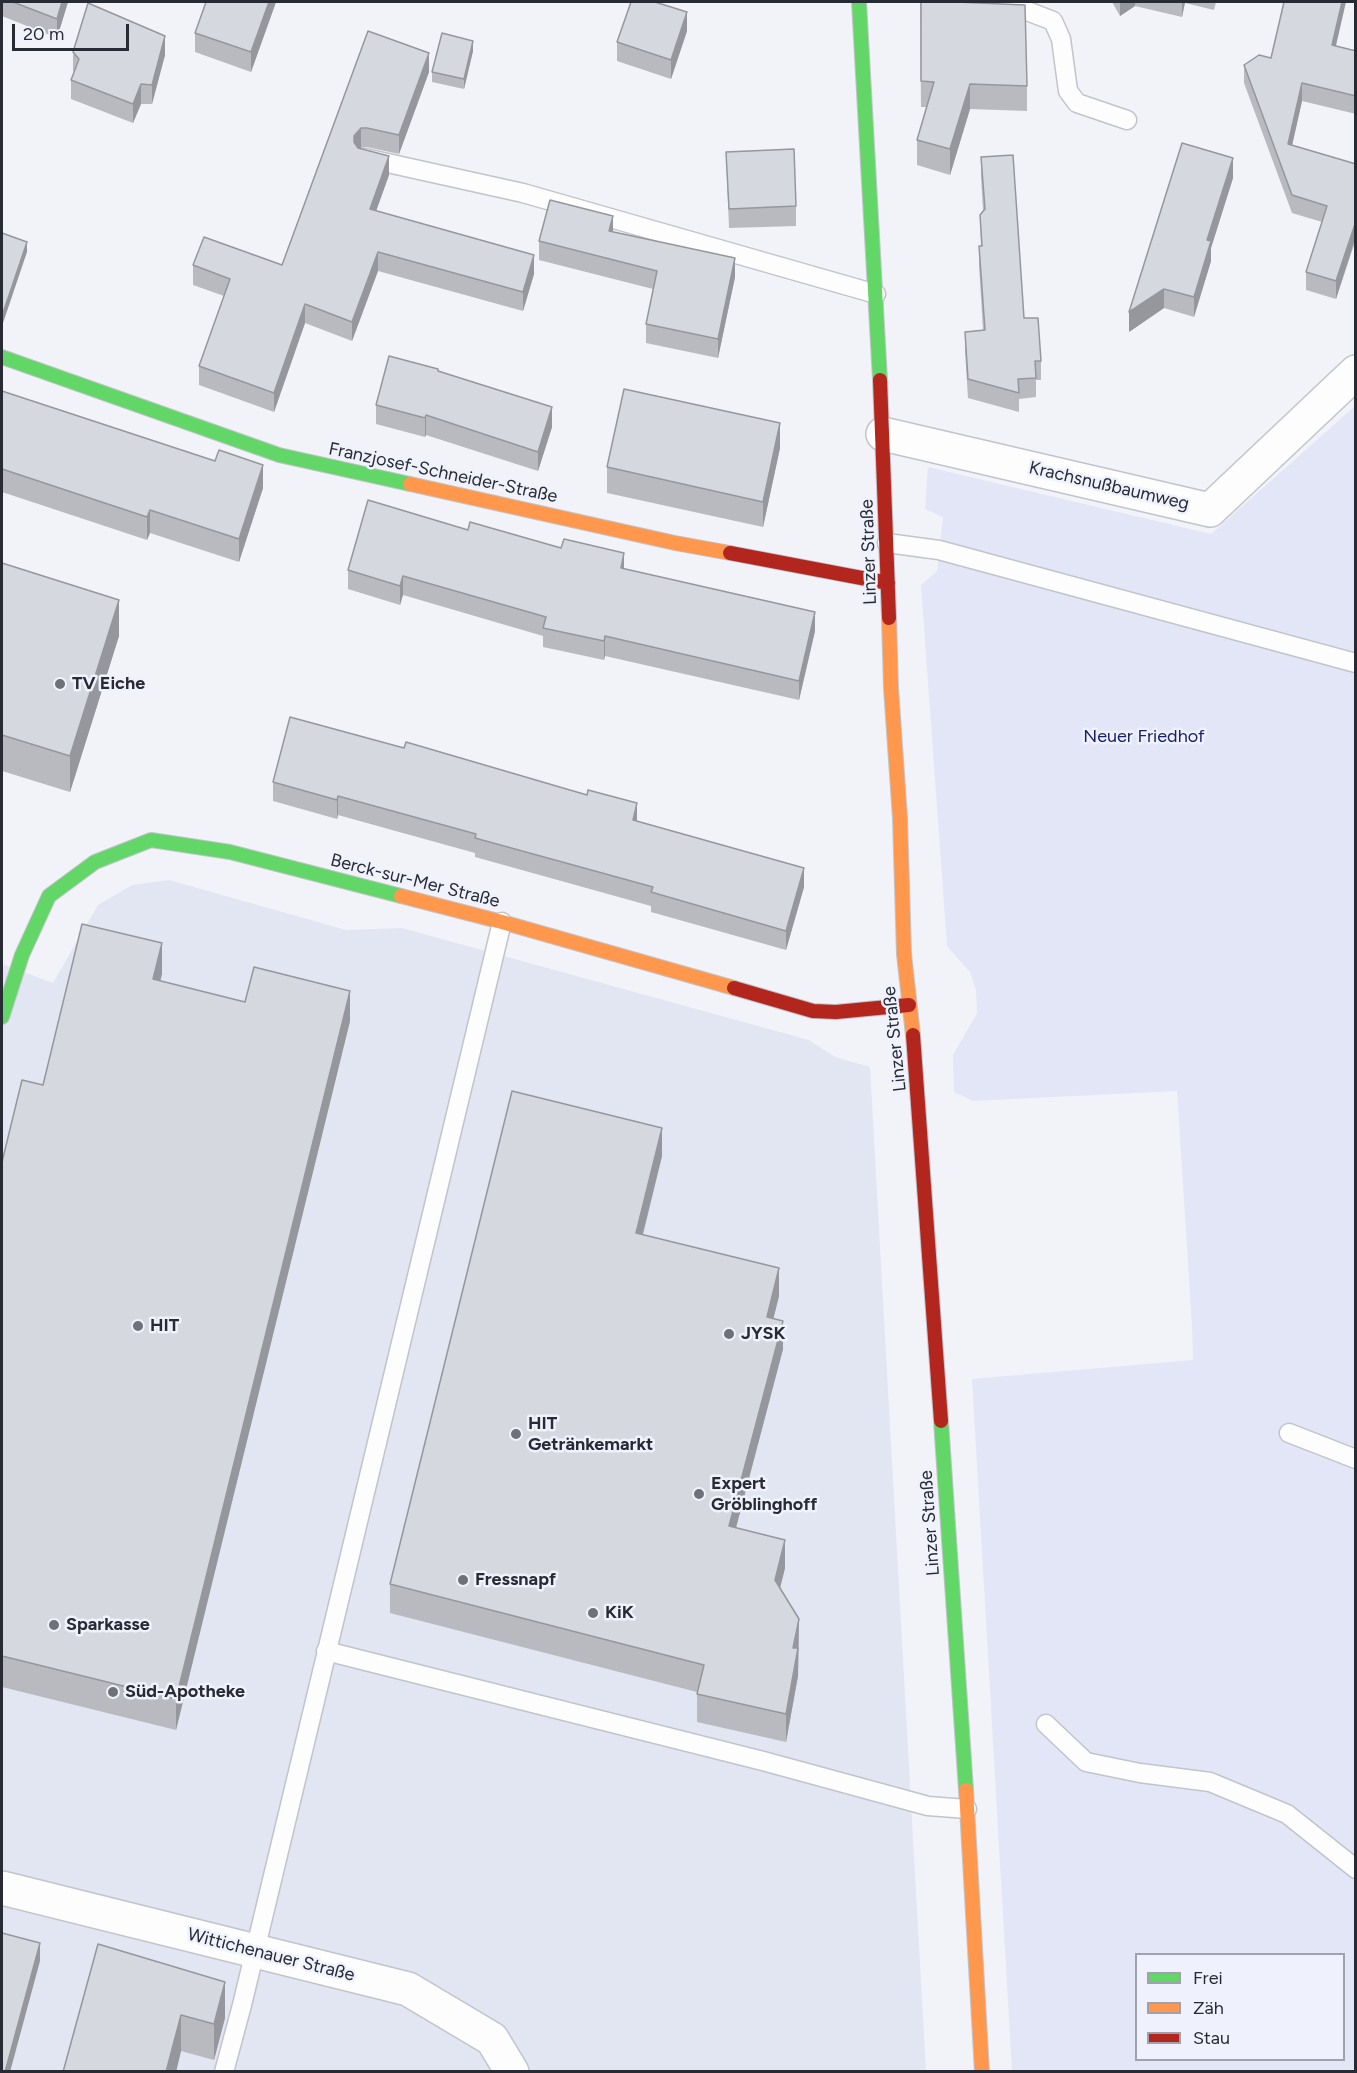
<!DOCTYPE html>
<meta charset="utf-8">
<style>
body{margin:0}
#map{position:relative;width:1357px;height:2073px;overflow:hidden;background:#f2f3f9;font-family:Figtree,sans-serif}
canvas{display:block}
.frame{position:absolute;inset:0;border:3px solid #282b34;pointer-events:none}
.legend{position:absolute;left:1135px;top:1953px;width:210px;height:108px;box-sizing:border-box;background:#eff2fc;border:2px solid #9fa2ac;margin:0;padding:8px 10px;list-style:none;font-size:18px;color:#282b34}
.legend li{display:flex;align-items:center;gap:12px;height:30px}
.legend b{width:30px;border:2px solid #9fa2ac}
.scale{position:absolute;left:12px;top:24px;width:117px;height:27px;box-sizing:border-box;border:3px solid #282b34;border-top:0;padding-left:8px;font-size:18px;line-height:21px;white-space:nowrap;color:#282b34;-webkit-text-stroke:4px #eff2fc;paint-order:stroke}
</style>
<div id="map">
<canvas width="1357" height="2073"></canvas>
<div class="frame"></div>
<ul class="legend">
<li><b style="height:8px;background:#63d668"></b>Frei</li>
<li><b style="height:8px;background:#ff974d"></b>Zäh</li>
<li><b style="height:8px;background:#b3261e"></b>Stau</li>
</ul>
<div class="scale">20 m</div>
</div>
<script>
const g = document.querySelector('canvas').getContext('2d');
g.lineJoin = 'round';
function fill(path, color) { g.fillStyle = color; g.fill(path, 'evenodd'); }
const poly = rows => new Path2D(rows.map(r => 'M' + r).join(''));
function trace(path, color, width, dash) { g.strokeStyle = color; g.lineWidth = width; g.lineCap = dash ? 'butt' : 'round'; g.setLineDash(dash || []); g.stroke(path); }
function drawText(font, color, halo, rows, align = 'center') {
  g.font = font + ' Figtree,sans-serif'; g.lineWidth = 5; g.setLineDash([]); g.textBaseline = 'middle'; g.strokeStyle = halo; g.fillStyle = color; for (const [text, x, y, turn = 0] of rows) {
    g.save(); g.translate(x, y); g.rotate((+turn || 0) * Math.PI / 180); g.textAlign = isNaN(turn) ? turn : align; if (halo) g.strokeText(text, 0, 0); g.fillText(text, 0, 0); g.restore();
  }
}
const built = poly([
 [169,880,346,930,402,928,809,1040,835,1057,870,1067,926,2071,2,2071,2,964,53,983,98,905,132,885]
]);
const green = poly([
 [1355,406,1355,2071,1012,2071,972,1379,1193,1360,1192,1325,1177,1091,973,1101,954,1092,953,1055,977,1013,976,990,970,972,947,946,921,585,937,571,943,517,925,509,928,467,1211,534],
 [1136,1954,1344,1954,1344,2060,1136,2060]
]);
const lane = poly([
 [1004,2,1053,21,1061,39,1068,91,1077,103,1127,120],
 [365,158,523,193,876,294],
 [887,543,939,550,1356,663],
 [1289,1433,1356,1459],
 [326,1651,763,1761,928,1806,967,1809],
 [1046,1724,1086,1762,1140,1773,1210,1782,1287,1814,1356,1869],
 [224,2072,242,2005,502,922]
]);
const street = poly([
 [883,434,1210,510,1356,372],
 [2,1888,408,1989,492,2039,512,2072]
]);
const fast = poly([
 [859,2,880,380],
 [2,357,279,455,410,484],
 [2,1017,22,955,49,896,95,862,151,840,230,852,401,896],
 [941,1421,966,1790]
]);
const slow = poly([
 [410,484,675,543,730,553],
 [889,618,891,688,900,818,904,954,913,1035],
 [401,896,502,922,734,988],
 [966,1790,982,2072]
]);
const jam = poly([
 [880,380,889,618],
 [730,553,888,583],
 [734,988,813,1011,836,1012,909,1005],
 [913,1035,941,1421]
]);
const wall = poly([
 [2,2,68,2,57,38,2,16],
 [206,2,276,2,251,72,195,52,195,33],
 [920,2,1027,86,1027,111,970,109,950,175,917,165,917,140,926,107,921,107],
 [1112,2,1216,2,1214,10,1185,3,1182,17,1135,6,1120,16],
 [368,31,429,72,399,154,367,147,360,148,389,175,376,211,534,274,523,311,378,271,352,341,305,323,274,412,199,385,199,366,224,296,193,285,193,265,282,265],
 [687,31,671,79,617,61,617,42],
 [1336,46,1356,51,1356,114,1302,101,1292,146,1356,164,1356,239,1336,299,1306,290,1306,272,1322,222,1292,213,1244,83,1244,65,1271,58],
 [473,51,464,89,432,82,432,72],
 [73,52,165,55,152,104,141,104,133,123,71,99,71,80,74,72,73,71],
 [726,152,796,206,796,226,729,228],
 [981,157,1024,318,1041,361,1041,380,1036,380,1036,397,1019,399,1019,412,968,398,965,351,965,332,983,330,979,265,979,246,981,246,980,215,983,210,981,176],
 [1233,178,1211,248,1211,261,1194,317,1164,308,1129,332],
 [613,232,735,277,718,358,646,343,646,324,653,289,539,260,539,241],
 [438,371,552,427,538,471,426,435,425,437,376,424,376,405],
 [2,391,263,488,239,562,150,533,147,540,2,492],
 [780,448,763,527,607,493,607,467],
 [468,530,624,569,815,631,799,700,605,656,604,660,543,647,543,636,403,595,400,605,348,589,348,570],
 [2,563,119,636,70,792,2,771],
 [273,782,637,821,804,887,786,950,651,912,651,906,475,857,475,853,338,815,337,819,273,801],
 [162,974,160,981,245,1002,350,1021,176,1730,2,1687,2,1162,43,1085],
 [662,1156,643,1235,779,1296,773,1318,783,1349,736,1528,785,1568,780,1588,799,1619,798,1676,786,1742,697,1722,697,1692,390,1613,390,1584],
 [98,1944,225,2018,214,2060,181,2051,176,2072,63,2072]
]);
const shadedWall = poly([
 [62,2,68,2,57,38,57,19],
 [269,2,276,2,251,72,251,52],
 [1120,2,1135,2,1135,6,1120,16],
 [1182,2,1185,2,1182,17],
 [1342,2,1346,2,1332,63,1332,45],
 [687,12,687,31,671,79,671,60],
 [165,36,165,55,152,104,152,85],
 [473,41,473,51,464,89,464,79],
 [429,53,429,72,399,154,399,135],
 [1302,83,1302,101,1288,163,1288,144],
 [141,84,141,104,133,123,133,104],
 [970,84,970,109,950,175,950,149],
 [361,128,361,148,354,155,354,136],
 [389,156,389,175,370,228,370,209],
 [1233,158,1233,178,1211,248,1211,261,1194,317,1194,297,1207,240],
 [613,216,613,235,609,231],
 [1355,221,1355,239,1336,299,1336,281],
 [27,242,27,252,3,323,3,313],
 [378,252,378,271,352,341,352,322],
 [534,255,534,274,523,311,523,292],
 [735,258,735,277,718,358,718,339],
 [1164,289,1164,308,1129,332,1129,312],
 [305,304,305,323,274,412,274,393],
 [552,407,552,427,538,471,538,452],
 [426,415,426,435,425,437,425,418],
 [780,423,780,448,763,527,763,502],
 [263,465,263,488,239,562,239,539],
 [150,510,150,533,147,540,147,517],
 [624,553,624,572,621,568],
 [403,576,403,595,400,605,400,586],
 [119,600,119,636,70,792,70,756],
 [815,612,815,631,799,700,799,681],
 [605,636,605,656,604,660,604,641],
 [338,796,338,815,337,819,337,800],
 [637,803,637,822,633,820],
 [804,868,804,887,786,950,786,931],
 [162,943,162,974,153,1010,153,979],
 [350,991,350,1021,176,1730,176,1699],
 [662,1128,662,1156,636,1261,636,1233],
 [779,1268,779,1296,767,1345,767,1317],
 [783,1321,783,1349,729,1554,729,1526],
 [785,1540,785,1568,775,1608,775,1580],
 [799,1619,798,1676,786,1742,786,1714,793,1648],
 [40,1943,40,1961,10,2072,5,2072],
 [225,1982,225,2018,214,2060,214,2024],
 [181,2015,181,2051,176,2072,166,2072]
]);
const building = poly([
 [13,2,62,2,57,19,13,2],
 [206,2,269,2,251,52,195,33,206,2],
 [631,2,655,2,687,12,671,60,617,42,631,2],
 [921,2,956,2,1025,5,1027,86,970,84,950,149,917,140,934,82,921,81,921,2],
 [1284,2,1342,2,1332,45,1356,51,1356,96,1302,83,1288,144,1356,164,1356,221,1336,281,1306,272,1327,206,1292,195,1244,65,1259,55,1271,58,1284,2],
 [88,3,165,36,152,85,141,84,133,104,71,80,79,59,73,52,88,3],
 [368,31,429,53,399,135,367,128,361,128,354,136,354,142,358,148,389,156,370,209,534,255,523,292,378,252,352,322,305,304,274,393,199,366,230,279,193,265,204,237,282,265,368,31],
 [442,33,473,41,464,79,432,72,442,33],
 [1182,143,1233,158,1207,240,1211,241,1194,297,1164,289,1129,312,1182,143],
 [794,149,796,206,729,209,726,152,794,149],
 [1013,155,1024,318,1038,318,1041,361,1035,361,1036,378,1018,379,1019,393,968,379,965,332,985,330,979,246,982,246,980,215,985,209,981,157,1013,155],
 [550,200,613,216,609,231,735,258,718,339,646,324,657,271,539,241,550,200],
 [2,233,27,242,3,313,2,312,2,233],
 [389,356,438,369,438,371,552,407,538,452,426,415,425,418,376,405,389,356],
 [624,389,780,423,763,502,607,467,624,389],
 [2,391,215,461,219,450,263,465,239,539,150,510,147,517,2,469,2,391],
 [368,500,468,530,470,522,561,548,564,539,624,553,621,568,815,612,799,681,605,636,604,641,543,628,546,617,403,576,400,586,348,570,368,500],
 [2,563,119,600,70,756,2,735,2,563],
 [290,717,404,748,406,742,587,795,588,790,637,803,633,820,804,868,786,931,651,892,653,887,475,838,476,834,338,796,337,800,273,782,290,717],
 [82,924,162,943,153,979,245,1002,254,967,350,991,176,1699,2,1656,2,1162,22,1080,43,1085,82,924],
 [512,1091,662,1128,636,1233,779,1268,767,1317,783,1321,729,1526,785,1540,775,1580,799,1619,793,1648,798,1648,786,1714,697,1694,704,1665,390,1584,512,1091],
 [2,1933,40,1943,5,2072,2,2072,2,1933],
 [98,1944,225,1982,214,2024,181,2015,166,2072,63,2072,98,1944]
]);
const markers = [
 [60,684,6,"#6f7179"],
 [138,1326,6,"#6f7179"],
 [729,1334,6,"#6f7179"],
 [516,1434,6,"#6f7179"],
 [699,1494,6,"#6f7179"],
 [463,1580,6,"#6f7179"],
 [593,1613,6,"#6f7179"],
 [54,1625,6,"#6f7179"],
 [113,1692,6,"#6f7179"]
];
const streetNames = [
 ["Franzjosef-Schneider-Straße",443,473,12],
 ["Krachsnußbaumweg",1109,486,13],
 ["Linzer Straße",869,552,-92],
 ["Berck-sur-Mer Straße",415,881,14],
 ["Linzer Straße",895,1039,-96],
 ["Linzer Straße",930,1523,-94],
 ["Wittichenauer Straße",271,1955,14]
];
const poiNames = [
 ["TV Eiche",72,684],
 ["HIT",150,1326],
 ["JYSK",741,1334],
 ["HIT",528,1424],
 ["Getränkemarkt",528,1445],
 ["Expert",711,1484],
 ["Gröblinghoff",711,1505],
 ["Fressnapf",475,1580],
 ["KiK",605,1613],
 ["Sparkasse",66,1625],
 ["Süd-Apotheke",125,1692]
];
const parkNames = [
 ["Neuer Friedhof",1144,737]
];
fill(built, '#e2e6f3');
fill(green, '#e2e6f7');
trace(lane, '#c2c4cb', 21);
trace(street, '#c2c4cb', 36);
trace(fast, '#c2c4cb', 16);
trace(slow, '#c2c4cb', 16);
trace(jam, '#c2c4cb', 16);
trace(lane, '#fdfdfe', 18);
trace(street, '#fdfdfe', 33);
trace(fast, '#63d668', 14);
trace(slow, '#ff974d', 14);
trace(jam, '#b3261e', 14);
fill(wall, '#b8bac0');
fill(shadedWall, '#96979c');
fill(building, '#d6d8df');
trace(building, '#96979c', 1.5);
for (const [x, y, r, color] of markers) { const dot = new Path2D(); dot.arc(x, y, r, 0, 2 * Math.PI); g.fillStyle = color; g.fill(dot); trace(dot, '#eff2fc', 2); }
drawText('18px', '#282b34', '#eff2fc', streetNames);
drawText('bold 18px', '#282b34', '#eff2fc', poiNames, 'left');
drawText('18px', '#19206d', '#eff2fc', parkNames);
</script>
